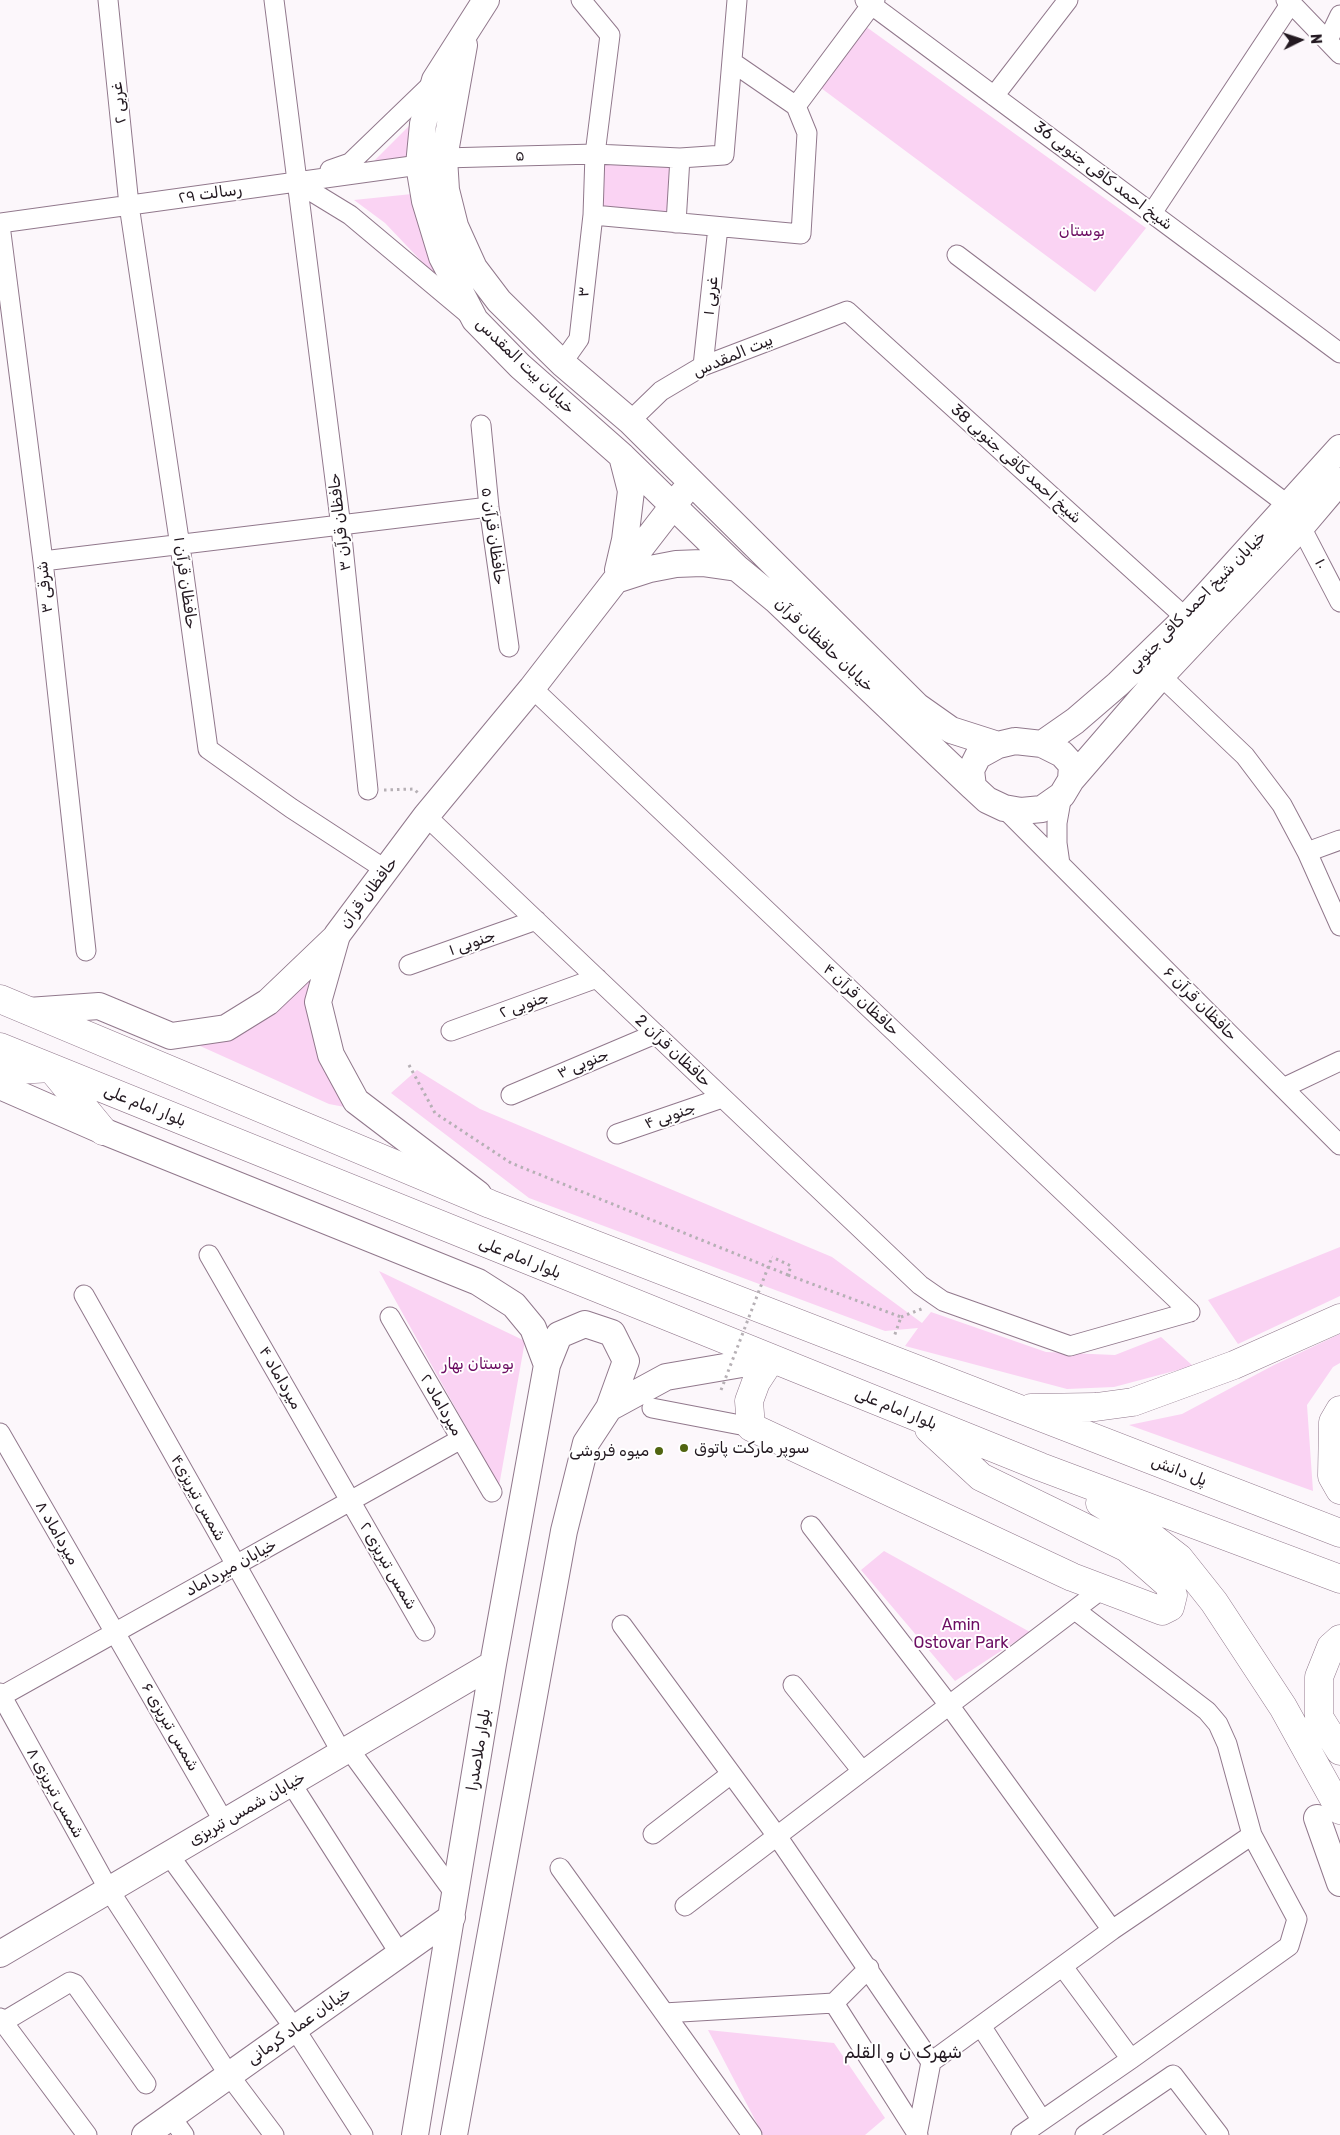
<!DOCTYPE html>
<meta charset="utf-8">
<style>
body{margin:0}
#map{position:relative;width:1340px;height:2135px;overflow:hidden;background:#fcf7fb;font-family:Rubik,sans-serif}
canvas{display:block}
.north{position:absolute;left:1275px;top:15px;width:50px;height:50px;-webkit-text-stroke:4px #fff;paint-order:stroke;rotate:86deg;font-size:14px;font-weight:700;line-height:20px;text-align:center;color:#231921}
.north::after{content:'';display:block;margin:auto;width:18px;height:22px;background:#231921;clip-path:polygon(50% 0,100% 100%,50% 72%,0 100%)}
</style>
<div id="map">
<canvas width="1340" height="2135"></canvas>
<div class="north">N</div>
</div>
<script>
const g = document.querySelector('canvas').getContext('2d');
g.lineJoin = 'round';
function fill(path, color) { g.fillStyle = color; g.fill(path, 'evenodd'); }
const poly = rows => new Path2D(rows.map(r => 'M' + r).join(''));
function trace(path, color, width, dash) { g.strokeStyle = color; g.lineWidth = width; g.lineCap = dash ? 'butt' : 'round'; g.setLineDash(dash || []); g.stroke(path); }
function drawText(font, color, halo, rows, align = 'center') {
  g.font = font + ' Rubik,Cairo,sans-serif'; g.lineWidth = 4; g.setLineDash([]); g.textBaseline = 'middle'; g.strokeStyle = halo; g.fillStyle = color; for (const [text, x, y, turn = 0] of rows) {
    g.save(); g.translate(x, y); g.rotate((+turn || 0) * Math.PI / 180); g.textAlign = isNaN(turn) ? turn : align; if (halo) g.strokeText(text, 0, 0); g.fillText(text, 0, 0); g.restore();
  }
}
const green = poly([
 [865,26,1146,228,1095,292,821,88],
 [415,120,411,164,364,171],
 [604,158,671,164,666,218,599,213],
 [412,194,446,287,385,223,354,200],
 [317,965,309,1023,325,1067,355,1109,329,1104,189,1041],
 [417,1070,480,1109,832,1257,922,1323,931,1312,1046,1352,1115,1355,1161,1337,1193,1366,1114,1387,1067,1389,905,1346,918,1328,885,1331,529,1198,391,1093],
 [1340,1247,1340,1296,1238,1344,1208,1300],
 [379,1271,525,1341,499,1486],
 [1340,1334,1340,1363,1333,1367,1307,1405,1313,1491,1129,1425,1182,1414,1274,1365],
 [884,1551,1030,1632,955,1681,861,1570],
 [708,2030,834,2043,885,2118,865,2135,763,2135]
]);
const path = poly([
 [384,790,414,789,418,793],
 [409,1065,435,1113,511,1163,788,1275,791,1266,772,1257],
 [788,1275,901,1317,894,1337],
 [901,1317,924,1308]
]);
const street = poly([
 [108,0,129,205,180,546,208,749,291,808,386,870],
 [274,0,341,527,368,790],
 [865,0,1340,353],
 [1286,0,1291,3,1340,54],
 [1328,40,1340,15],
 [732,62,796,106],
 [994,96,1068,0],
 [444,158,595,154,680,158,676,223],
 [680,158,724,155,737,0],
 [330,170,350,163,434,82],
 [296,182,350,215,467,313],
 [1152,213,1291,3],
 [593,215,801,234,807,133,796,106,875,0],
 [0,223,419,165],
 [0,225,43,561,86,951],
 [957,255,1288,505],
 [562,363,579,339,593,215,595,154,610,35,581,0],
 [703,366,718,227],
 [630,421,661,391,703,366,847,311,1186,618],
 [481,425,489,507,509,647],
 [1301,527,1340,602],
 [43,561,489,507],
 [1161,676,1245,756,1282,805,1307,852,1340,840],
 [532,688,1190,1312],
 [1004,808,1340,1145],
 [426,816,920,1285,943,1301,1070,1346,1190,1312],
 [1307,852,1340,926],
 [1060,864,1057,843,1057,823,1062,795],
 [409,965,536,920],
 [451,1031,597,978],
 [1283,1088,1340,1061],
 [511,1095,655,1034],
 [617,1134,722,1098],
 [209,1255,425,1631],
 [84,1295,342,1753],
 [390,1317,492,1492],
 [652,1408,751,1427],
 [0,1433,224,1822],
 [811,1526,949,1705,1112,1930],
 [1075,1610,1207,1711,1218,1724,1227,1744,1252,1835],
 [622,1625,777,1836,931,2062,1112,1930,1252,1835,1297,1919,1289,1946,1131,2059,1021,2135],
 [793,1685,862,1771],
 [0,1693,109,1890,229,2075,274,2135],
 [0,1697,461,1439],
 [349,1749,455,1894],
 [291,1783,400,1954],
 [653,1834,731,1774],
 [169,1855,295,2029,363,2135],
 [560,1868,752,2135],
 [685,1906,1102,1589],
 [1063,1967,1131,2059],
 [834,2003,918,2135],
 [664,2013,834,2003,869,1968],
 [0,2018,87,2135],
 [3,2022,70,1982,75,1984,146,2084],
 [981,2026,1041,2119],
 [171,2117,184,2135],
 [917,2135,931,2062],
 [1085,2135,1173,2075,1219,2135]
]);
const secondary = poly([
 [486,0,435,80,423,124,419,165,425,201,442,257,475,320,520,366,622,456,737,568,777,601,973,787],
 [464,45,444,158,446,190,455,226,474,268,499,301,562,363,630,421,917,706,951,730,998,745],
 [618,570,625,540,631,491,622,456],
 [616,580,650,569,676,564,702,563,737,568],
 [1015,741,1042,744,1062,754,1072,765,1071,780,1062,795,1042,809,1021,811,1004,808,987,800,973,787,971,770,978,756,998,745,1015,741],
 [1042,744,1075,721,1118,684,1186,618,1340,448],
 [1071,780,1161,676,1301,527,1340,481],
 [28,1011,99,1006,171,1036,226,1028,268,1002,337,936],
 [0,1086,103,1131,478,1282,514,1305,533,1328,547,1365],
 [478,1194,356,1101,331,1055,318,1002,337,935,426,816,532,688,683,493],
 [609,1408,666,1377,771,1359],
 [1317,1818,1340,1883],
 [0,1954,493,1664],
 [145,2135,452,1917],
 [415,2135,493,1664,547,1365,559,1335,585,1324,612,1333,626,1361,609,1408,586,1443,564,1531,454,2135]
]);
const highway = poly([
 [0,999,490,1204,1340,1533],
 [0,1047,1041,1467,1340,1579],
 [0,1071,51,1068,103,1131],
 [771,1359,756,1382,749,1401,751,1427,1072,1577,1162,1611,1170,1607,1173,1595,1168,1584,1127,1548,981,1477,929,1429],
 [1031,1408,1096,1407,1133,1402,1234,1365,1340,1318],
 [1340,1410,1333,1422,1332,1476,1340,1490],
 [1100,1503,1135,1524,1179,1558,1214,1602,1283,1707,1340,1810],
 [1340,1639,1331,1647,1319,1677,1319,1717,1340,1751]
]);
const pathBridge = poly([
 [721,1390,772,1257]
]);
const markers = [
 [684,1448,5,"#506410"],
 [659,1451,5,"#506410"]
];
const streetNames = [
 ["۲ غربی",119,103,-96],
 ["۵",520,156,-2],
 ["شیخ احمد کافی جنوبی 36",1103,176,37],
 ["رسالت ۲۹",210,194,-8],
 ["۳",584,292,-83],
 ["۱ غربی",711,296,-84],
 ["بیت المقدس",733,356,-23],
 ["خیابان بیت المقدس",525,366,44],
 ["شیخ احمد کافی جنوبی 38",1016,464,42],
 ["حافظان قرآن ۳",340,522,-97],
 ["حافظان قرآن ۵",493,536,82],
 ["۱۰",1321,564,63],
 ["حافظان قرآن ۱",185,583,82],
 ["۳ شرقی",45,587,-96],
 ["خیابان شیخ احمد کافی جنوبی",1197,602,-46],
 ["خیابان حافظان قرآن",824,645,43],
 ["حافظان قرآن",369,893,-53],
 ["جنوبی ۱",472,943,-20],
 ["حافظان قرآن ۴",861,1000,43],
 ["حافظان قرآن ۶",1200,1004,45],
 ["جنوبی ۲",524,1005,-20],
 ["حافظان قرآن 2",673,1051,43],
 ["جنوبی ۳",583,1064,-23],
 ["بلوار امام علی",145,1106,22],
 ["جنوبی ۴",670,1116,-19],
 ["بلوار امام علی",520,1258,22],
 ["میرداماد ۴",280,1378,60],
 ["میرداماد ۲",441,1405,60],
 ["بلوار امام علی",896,1409,22],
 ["پل دانش",1179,1471,21],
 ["شمس تیریزی۴",198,1498,61],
 ["میرداماد ۸",57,1533,60],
 ["شمس تبریزی ۲",388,1566,60],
 ["خیابان میرداماد",231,1568,-29],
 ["شمس تبریزی ۶",170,1727,60],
 ["بلوار ملاصدرا",479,1750,-81],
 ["شمس تبریزی ۸",55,1793,61],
 ["خیابان شمس تبریزی",247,1809,-30],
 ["خیابان عماد کرمانی",299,2026,-35]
];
const parkNames = [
 ["بوستان",1082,231],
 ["بوستان بهار",478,1364],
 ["Amin",961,1625],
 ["Ostovar Park",961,1643]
];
const poiNames = [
 ["سوپر مارکت پاتوق",694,1448],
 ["میوه فروشی",649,1451,"right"]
];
const neighbourhoodNames = [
 ["شهرک ن و القلم",903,2053]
];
fill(green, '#fad3f3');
trace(street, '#91788c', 21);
trace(secondary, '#91788c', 28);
trace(highway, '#91788c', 29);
trace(path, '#b6b0b5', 3, [2.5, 4]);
trace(street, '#fff', 19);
trace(secondary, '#fff', 26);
trace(highway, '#fff', 28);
trace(pathBridge, '#b6b0b5', 3, [2.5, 4]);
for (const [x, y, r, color] of markers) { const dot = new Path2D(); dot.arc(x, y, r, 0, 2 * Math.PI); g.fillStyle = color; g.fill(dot); trace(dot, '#fff', 2); }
drawText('16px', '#231921', '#fff', streetNames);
drawText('16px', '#6c0d62', '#fff', parkNames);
drawText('16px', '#231921', '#fff', poiNames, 'left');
drawText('18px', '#231921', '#fff', neighbourhoodNames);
</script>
